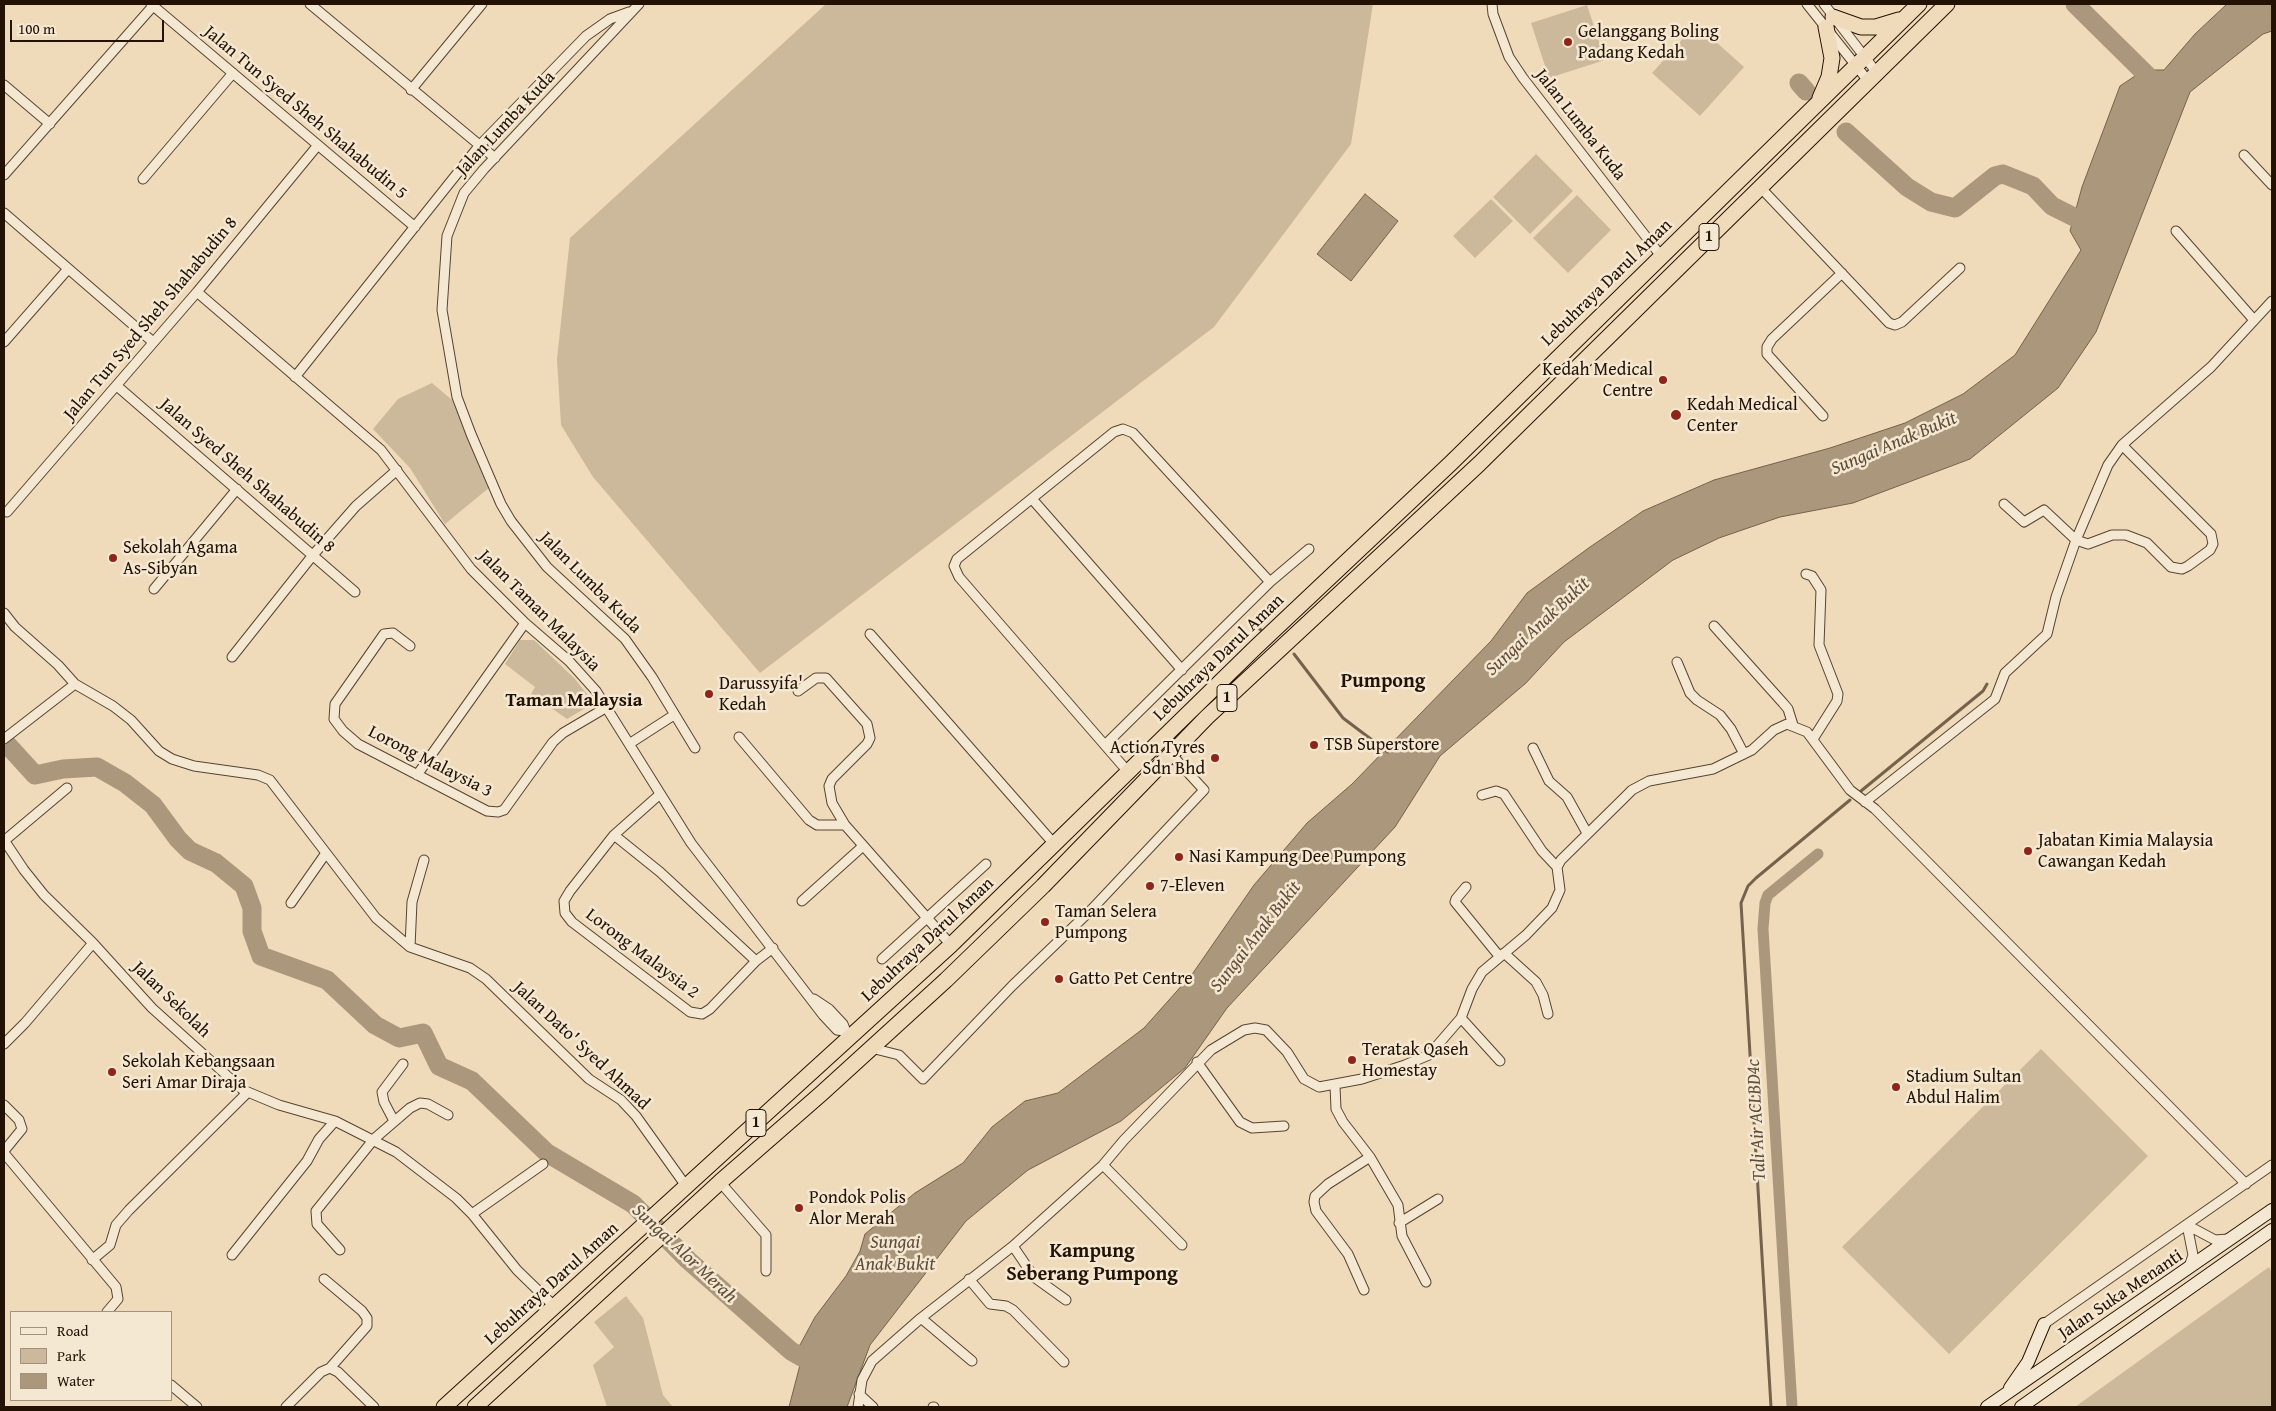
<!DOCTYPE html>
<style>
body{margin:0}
#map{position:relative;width:2276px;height:1411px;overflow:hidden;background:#efdbba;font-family:"Gentium Book Plus",serif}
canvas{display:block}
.frame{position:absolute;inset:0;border:5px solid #231203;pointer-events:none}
.legend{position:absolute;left:10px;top:1311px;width:162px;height:90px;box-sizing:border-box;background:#f5e8d2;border:1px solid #a1927f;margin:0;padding:6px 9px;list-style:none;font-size:15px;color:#231203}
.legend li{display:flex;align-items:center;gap:10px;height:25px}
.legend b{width:25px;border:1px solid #a1927f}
.scale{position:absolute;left:10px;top:20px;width:154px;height:22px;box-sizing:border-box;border:2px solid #231203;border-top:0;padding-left:6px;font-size:15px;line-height:18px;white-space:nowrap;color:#231203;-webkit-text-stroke:4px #f5e8d2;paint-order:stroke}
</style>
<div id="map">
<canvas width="2276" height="1411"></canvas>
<div class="frame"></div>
<ul class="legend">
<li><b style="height:6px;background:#f5e8d2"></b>Road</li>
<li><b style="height:14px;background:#ccb99b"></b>Park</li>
<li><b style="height:14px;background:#aa977c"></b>Water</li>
</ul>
<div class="scale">100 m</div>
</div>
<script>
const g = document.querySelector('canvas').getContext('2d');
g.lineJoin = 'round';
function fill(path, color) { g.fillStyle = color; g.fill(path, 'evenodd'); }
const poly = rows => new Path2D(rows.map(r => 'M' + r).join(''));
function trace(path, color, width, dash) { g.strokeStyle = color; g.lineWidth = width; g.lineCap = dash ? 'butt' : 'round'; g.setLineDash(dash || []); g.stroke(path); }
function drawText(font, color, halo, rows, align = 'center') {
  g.font = font + ' "Gentium Book Plus",serif'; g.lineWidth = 5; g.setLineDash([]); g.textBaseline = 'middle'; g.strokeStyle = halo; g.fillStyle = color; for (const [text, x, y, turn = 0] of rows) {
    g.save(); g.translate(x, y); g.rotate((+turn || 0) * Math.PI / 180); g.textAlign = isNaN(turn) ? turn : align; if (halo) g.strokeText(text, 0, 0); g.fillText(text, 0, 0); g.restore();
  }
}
const green = poly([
 [826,4,1373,4,1351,144,1214,327,760,673,593,477,561,425,557,359,570,238],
 [1587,5,1605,60,1549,78,1531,23],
 [1696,24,1744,67,1700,116,1652,73],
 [1536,154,1573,191,1530,234,1493,197],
 [1577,195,1611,230,1568,273,1533,238],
 [1491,199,1513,221,1475,258,1453,236],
 [432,383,452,400,490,487,445,524,410,468,373,429,398,399],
 [520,640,534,640,575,679,594,703,567,719,531,694,535,687,505,664],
 [2041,1049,2148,1156,1949,1354,1842,1247],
 [2269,1267,2272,1273,2272,1407,2075,1407],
 [626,1296,643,1318,663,1395,673,1407,607,1407,593,1365,614,1347,594,1322]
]);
const water = poly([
 [2227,4,2272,4,2272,31,2263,34,2190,92,2096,332,2058,388,1970,459,1853,503,1780,517,1719,538,1673,560,1564,642,1526,683,1440,756,1395,827,1227,1008,1185,1068,1121,1121,1028,1170,966,1221,870,1345,847,1407,789,1407,800,1365,791,1351,800,1345,815,1317,846,1276,860,1251,865,1234,915,1193,963,1163,992,1127,1025,1101,1058,1093,1144,1028,1193,973,1254,885,1307,823,1352,784,1491,641,1527,593,1590,547,1643,511,1714,480,1830,448,1905,423,1963,394,2015,355,2081,250,2070,231,2082,187,2120,86,2144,70,2164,70,2195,34,2227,4],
 [1365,194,1398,221,1351,281,1317,254,1365,194]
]);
const stream = poly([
 [1257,627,1261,630],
 [1294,654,1343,718,1388,752],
 [1861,791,1983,691,1987,684],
 [1771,1407,1741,903,1748,886,1756,878,1850,800]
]);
const canal = poly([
 [1792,1407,1763,929,1765,903,1768,895,1818,854]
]);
const river = poly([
 [2075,4,2161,89],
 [1799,83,1806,91],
 [1846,132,1907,187,1931,202,1955,208,1995,176,2003,174,2033,186,2052,206,2096,228],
 [4,741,35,775,63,769,97,767,125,783,153,805,178,839,190,851,216,863,244,886,252,908,252,931,261,956,327,980,375,1025,399,1038,423,1033,439,1066,472,1081,547,1153,633,1204,688,1260,791,1351,812,1363]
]);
const street = poly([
 [151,4,415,227],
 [310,4,495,158],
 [639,4,484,169,464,193,447,236,442,310,457,397,471,434,501,504,511,521,547,567,625,639,652,677,695,748],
 [1492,4,1493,14,1509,57,1523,78,1661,256],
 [1807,4,1869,82],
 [1824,4,1877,73],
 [4,85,50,124],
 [411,90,482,4],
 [2244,155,2272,185],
 [4,175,153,6],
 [143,179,233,73],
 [1759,186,1889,323,1895,325,1902,322,1960,268],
 [4,213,153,342],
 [2176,231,2254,320],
 [197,292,381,450,471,569,525,623,569,661,596,691,691,843,823,1015,837,1030,844,1031],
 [4,342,68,269],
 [295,377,479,146,586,36,610,19,629,12],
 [117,386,355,592],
 [1823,416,1767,354,1767,347,1772,339,1842,273],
 [1033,500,1182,670],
 [2004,504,2024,522,2044,510,2076,540,2088,544,2112,535,2126,535,2147,543,2171,567,2182,569,2188,566,2210,550,2213,544,2211,534,2122,445],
 [7,512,197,292,318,145],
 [1806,574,1812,576,1821,590,1819,645,1838,694,1837,701,1813,739],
 [154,589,237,489],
 [4,613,15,627,58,665,75,684,113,706,131,720,159,751,172,759,194,766,258,775,270,780,376,918,410,947,470,968,486,979,589,1079,621,1100,636,1116,686,1186],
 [1714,626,1783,703,1788,709,1793,725],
 [870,634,1055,845],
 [410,646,393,633,384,634,335,704,334,719,343,731,358,744,487,811,498,812,504,810,553,742,563,733,607,707],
 [232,657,313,555,356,506,397,470],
 [1677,662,1690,693,1697,700,1720,715,1731,729,1744,754],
 [798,691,816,678,826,678,867,724,870,738,867,744,832,779,829,786,832,803,845,825,951,945],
 [739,737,809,820,817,825,845,825],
 [4,739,75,684],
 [629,744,674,715],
 [1105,745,1270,582,1309,549],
 [1533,748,1549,781,1567,797,1587,833],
 [1129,773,959,577,954,566,957,559,1114,432,1123,429,1133,433,1270,582],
 [417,775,525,623],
 [659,795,614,835,570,891,564,901,565,913,572,922,690,1012,702,1014,710,1009,756,961,773,948],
 [1482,795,1496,791,1504,794,1542,851,1557,867],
 [1865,802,1995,699,2005,673,2047,634,2056,597,2076,540,2108,465,2122,445,2211,367,2272,301],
 [614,835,660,872,756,961],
 [4,840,24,870,44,895,93,943,152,1008,243,1090,279,1105,335,1121,396,1152,456,1198,472,1214,517,1270,554,1306],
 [4,841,67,788],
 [1466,887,1456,899,1455,902,1499,956],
 [802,901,863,846],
 [291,903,326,853],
 [410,947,412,902,424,860],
 [1504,953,1536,982,1543,995,1548,1014],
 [882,959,986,864],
 [814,999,829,1009,843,1024,847,1034],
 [1461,1018,1500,1061],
 [4,1044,25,1023,93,943],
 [871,1048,899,1055,923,1079,1012,986,1092,909,1204,790,1171,754],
 [1197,1062,1240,1122,1252,1128,1284,1126],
 [1335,1086,1336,1109,1343,1122,1370,1157,1398,1205,1402,1236,1426,1282],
 [4,1105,19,1120,22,1129,4,1151],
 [394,1121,384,1102,382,1092,403,1064],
 [4,1153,116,1287,118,1299,107,1312],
 [1103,1165,1182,1245],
 [720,1182,766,1235,766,1271],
 [472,1214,543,1164],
 [1399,1223,1438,1199],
 [2187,1225,2215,1240,2228,1239],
 [2187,1225,2193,1255,2189,1267],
 [1013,1246,1034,1277,1066,1300],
 [340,1250,317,1224,316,1211,374,1139,410,1108,420,1103,428,1104,448,1115],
 [232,1255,307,1161,319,1139,335,1121],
 [92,1260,110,1245,116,1225,129,1210,248,1092],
 [324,1279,362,1311,367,1318,367,1326,330,1368],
 [969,1279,990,1304,1006,1306,1013,1310,1064,1362],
 [1364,1290,1348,1254,1316,1211,1314,1202,1315,1196,1328,1184,1370,1157],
 [921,1318,972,1361],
 [2044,1324,2272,1165],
 [171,1385,197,1407],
 [859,1394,873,1407],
 [286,1407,321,1372,330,1368,338,1372,374,1407],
 [858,1407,862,1380,872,1361,921,1318,1013,1246,1103,1165,1124,1140,1211,1050,1244,1030,1255,1028,1266,1030,1287,1052,1304,1079,1319,1087,1362,1079,1405,1065,1429,1055,1461,1018,1472,989,1482,972,1526,935,1552,908,1560,890,1557,867,1561,860,1625,797,1632,790,1649,781,1713,769,1752,750,1774,730,1787,724,1807,732,1850,790,1875,809,2246,1184],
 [933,1407,934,1407]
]);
const secondary = poly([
 [2010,1388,2028,1362,2044,1324],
 [1987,1407,2272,1210],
 [2021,1407,2272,1230]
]);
const highway = poly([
 [1833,17,1861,27,1876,27,1899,20],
 [1820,98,1829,77,1832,58,1826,27],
 [444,1407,951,945,1256,647,1451,463,1919,4],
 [475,1407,720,1182,822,1093,946,980,1043,886,1207,717,1479,464,1947,4]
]);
const markers = [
 [1568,42,5,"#8f2418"],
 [1663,380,5,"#8f2418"],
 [1676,415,6,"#8f2418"],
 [113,558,5,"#8f2418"],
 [709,694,5,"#8f2418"],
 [1314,745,5,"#8f2418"],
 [1215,758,5,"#8f2418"],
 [2028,851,5,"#8f2418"],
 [1179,857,5,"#8f2418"],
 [1150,886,5,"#8f2418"],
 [1045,922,5,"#8f2418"],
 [1059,979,5,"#8f2418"],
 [1352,1060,5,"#8f2418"],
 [112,1072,5,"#8f2418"],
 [1896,1087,5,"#8f2418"],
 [799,1208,5,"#8f2418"]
];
const shields = [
 [1709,237,20],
 [1227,698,20],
 [756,1123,20]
];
const shieldNames = [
 ["1",1709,237],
 ["1",1227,698],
 ["1",756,1123]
];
const poiNames = [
 ["Gelanggang Boling",1578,32],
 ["Padang Kedah",1578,53],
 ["Kedah Medical",1653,370,"right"],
 ["Centre",1653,391,"right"],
 ["Kedah Medical",1687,405],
 ["Center",1687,426],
 ["Sekolah Agama",123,548],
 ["As-Sibyan",123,569],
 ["Darussyifa'",719,684],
 ["Kedah",719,705],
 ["TSB Superstore",1324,745],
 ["Action Tyres",1205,748,"right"],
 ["Sdn Bhd",1205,769,"right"],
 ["Jabatan Kimia Malaysia",2038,841],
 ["Cawangan Kedah",2038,862],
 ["Nasi Kampung Dee Pumpong",1189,857],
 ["7-Eleven",1160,886],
 ["Taman Selera",1055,912],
 ["Pumpong",1055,933],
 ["Gatto Pet Centre",1069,979],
 ["Teratak Qaseh",1362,1050],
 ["Homestay",1362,1071],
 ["Sekolah Kebangsaan",122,1062],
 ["Seri Amar Diraja",122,1083],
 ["Stadium Sultan",1906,1077],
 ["Abdul Halim",1906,1098],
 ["Pondok Polis",809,1198],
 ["Alor Merah",809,1219]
];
const streetNames = [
 ["Jalan Tun Syed Sheh Shahabudin 5",305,113,40],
 ["Jalan Lumba Kuda",506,124,-47],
 ["Jalan Lumba Kuda",1580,125,52],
 ["Lebuhraya Darul Aman",1607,283,-44],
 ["Jalan Tun Syed Sheh Shahabudin 8",151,319,-50],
 ["Jalan Syed Sheh Shahabudin 8",247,476,41],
 ["Jalan Lumba Kuda",590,583,45],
 ["Jalan Taman Malaysia",539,611,45],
 ["Lebuhraya Darul Aman",1219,658,-44],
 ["Lorong Malaysia 3",430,762,27],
 ["Lebuhraya Darul Aman",928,940,-43],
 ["Lorong Malaysia 2",642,954,37],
 ["Jalan Sekolah",171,1000,44],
 ["Jalan Dato' Syed Ahmad",581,1046,43],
 ["Lebuhraya Darul Aman",552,1284,-42],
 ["Jalan Suka Menanti",2121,1295,-34]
];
const waterNames = [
 ["Sungai Anak Bukit",1894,444,-23],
 ["Sungai Anak Bukit",1538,627,-43],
 ["Sungai Anak Bukit",1256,937,-52],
 ["Tali Air ACLBD4c",1757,1120,-93],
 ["Sungai",895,1243],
 ["Anak Bukit",895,1265],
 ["Sungai Alor Merah",684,1254,43]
];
const neighbourhoodNames = [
 ["Taman Malaysia",574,701]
];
const quarterNames = [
 ["Pumpong",1383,682],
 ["Kampung",1092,1252],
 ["Seberang Pumpong",1092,1275]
];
fill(green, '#ccb99b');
fill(water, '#aa977c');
trace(water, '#74624c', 1);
trace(stream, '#74624c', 3);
trace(canal, '#aa977c', 11);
trace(river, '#aa977c', 19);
trace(street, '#564431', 11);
trace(secondary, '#231203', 14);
trace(highway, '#231203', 17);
trace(street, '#f5e8d2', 9);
trace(secondary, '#f5e8d2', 12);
trace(highway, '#efdbba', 15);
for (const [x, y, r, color] of markers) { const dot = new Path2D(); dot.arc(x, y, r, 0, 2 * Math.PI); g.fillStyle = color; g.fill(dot); trace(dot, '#f5e8d2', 2); }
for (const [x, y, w] of shields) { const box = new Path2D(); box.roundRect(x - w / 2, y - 13.5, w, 27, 4); g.fillStyle = '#f5e8d2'; g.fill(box); trace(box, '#231203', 1); }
drawText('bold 16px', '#231203', null, shieldNames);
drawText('18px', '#231203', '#f5e8d2', poiNames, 'left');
drawText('18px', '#231203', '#f5e8d2', streetNames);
drawText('italic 19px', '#604e39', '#f5e8d2', waterNames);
drawText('bold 19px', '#231203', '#f5e8d2', neighbourhoodNames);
drawText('bold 20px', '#231203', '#f5e8d2', quarterNames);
</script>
